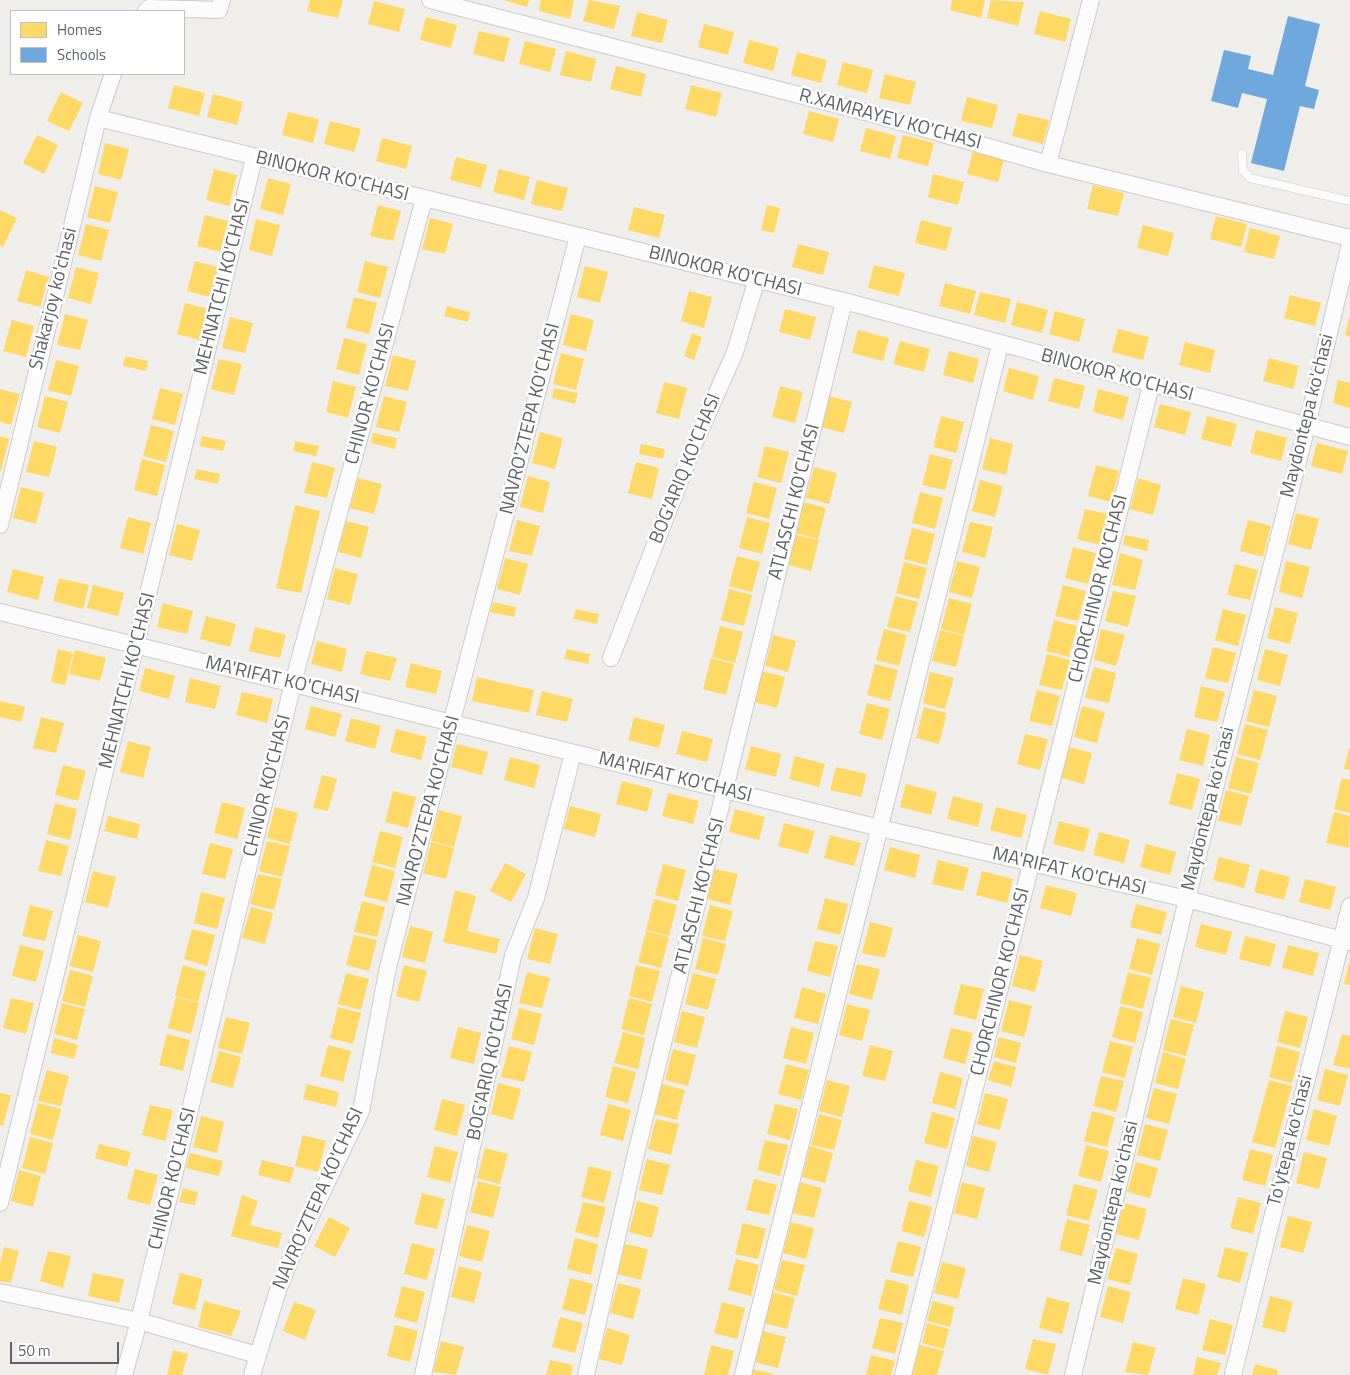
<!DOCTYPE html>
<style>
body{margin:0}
#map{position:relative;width:1350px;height:1375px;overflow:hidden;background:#efeeea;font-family:"Titillium Web",sans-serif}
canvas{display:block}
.legend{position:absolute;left:10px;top:10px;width:175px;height:65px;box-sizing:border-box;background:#fff;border:1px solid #bfc1c3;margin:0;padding:6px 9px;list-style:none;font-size:15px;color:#5f6368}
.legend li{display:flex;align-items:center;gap:10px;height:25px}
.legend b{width:25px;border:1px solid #bfc1c3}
.scale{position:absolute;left:10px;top:1342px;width:109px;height:22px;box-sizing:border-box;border:2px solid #5f6368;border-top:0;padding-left:6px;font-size:15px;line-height:18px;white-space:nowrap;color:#5f6368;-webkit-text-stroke:4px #fff;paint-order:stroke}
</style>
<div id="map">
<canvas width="1350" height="1375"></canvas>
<ul class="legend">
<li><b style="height:14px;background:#ffd966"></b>Homes</li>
<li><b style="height:14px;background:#6fa8dc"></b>Schools</li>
</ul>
<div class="scale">50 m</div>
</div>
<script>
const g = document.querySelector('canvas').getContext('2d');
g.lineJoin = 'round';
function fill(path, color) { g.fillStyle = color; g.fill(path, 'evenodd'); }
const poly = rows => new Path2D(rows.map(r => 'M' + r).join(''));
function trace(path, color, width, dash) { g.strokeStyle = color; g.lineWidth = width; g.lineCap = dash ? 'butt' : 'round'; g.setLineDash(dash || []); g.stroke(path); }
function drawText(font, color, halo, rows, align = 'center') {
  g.font = font + ' "Titillium Web",sans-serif'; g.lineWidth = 5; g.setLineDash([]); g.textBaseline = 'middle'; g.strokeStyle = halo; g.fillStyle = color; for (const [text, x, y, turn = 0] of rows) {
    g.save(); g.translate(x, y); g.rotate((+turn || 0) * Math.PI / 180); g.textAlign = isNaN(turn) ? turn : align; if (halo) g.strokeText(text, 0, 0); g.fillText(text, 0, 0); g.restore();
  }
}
const homes = poly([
 [310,0,343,0,338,18,307,11],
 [503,0,529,0,527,7],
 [541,0,574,0,570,19,539,11],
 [589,0,620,6,614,29,583,21],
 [952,0,985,0,981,18,950,10],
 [991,0,1024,2,1018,26,987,18],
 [374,1,405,9,399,32,368,24],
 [1040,11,1071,19,1065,42,1034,34],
 [637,12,668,20,662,43,631,36],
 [426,17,457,25,451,48,420,40],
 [704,24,734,32,728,55,698,47],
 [479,31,510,38,504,62,473,54],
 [749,40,779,48,773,71,743,63],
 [525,41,556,49,550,72,519,64],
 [566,51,596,59,591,82,560,75],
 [797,52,827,60,821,83,791,75],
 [843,62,873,70,867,93,837,85],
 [616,66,646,74,641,97,610,89],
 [885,74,916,82,910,105,879,98],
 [174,85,205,93,199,116,168,108],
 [691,85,722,93,716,117,685,109],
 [61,92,83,103,69,131,47,121],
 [213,94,243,102,237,125,207,117],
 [967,97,998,105,992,128,961,121],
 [809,111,839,119,833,142,803,134],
 [288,112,319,119,313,143,282,135],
 [1018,113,1049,120,1043,144,1012,136],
 [330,121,361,129,354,152,324,144],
 [866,128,896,136,890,159,860,151],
 [37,135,58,145,44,174,23,163],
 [903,135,934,143,928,166,897,158],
 [382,138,412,146,406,169,376,161],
 [105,143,129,149,121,180,98,174],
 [973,151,1004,159,998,182,967,174],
 [456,157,487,165,481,188,450,180],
 [214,169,237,175,229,206,206,200],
 [499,169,530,177,524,200,493,192],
 [933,174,964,182,958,205,928,197],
 [268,178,291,184,283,215,260,209],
 [537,180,568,188,562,211,531,204],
 [1093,185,1124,193,1118,216,1087,209],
 [95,186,118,192,110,223,87,217],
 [378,205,401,211,393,241,370,236],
 [767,205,780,208,774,233,761,230],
 [634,207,665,215,659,238,628,230],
 [0,210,17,218,3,247,0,245],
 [205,215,228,221,220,252,197,246],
 [1216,216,1247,224,1241,247,1210,239],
 [430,218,453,224,445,254,422,249],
 [256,219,280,225,272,256,249,250],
 [921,220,952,228,946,251,915,243],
 [86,224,109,230,101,261,78,255],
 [1143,225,1174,233,1168,256,1137,248],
 [1250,228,1280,236,1274,259,1244,252],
 [798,244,829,252,823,275,792,267],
 [195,261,218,267,210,297,187,291],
 [365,261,388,267,380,298,357,292],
 [874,265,905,273,899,296,868,288],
 [585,266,608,272,600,303,577,297],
 [76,267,99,273,91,304,68,298],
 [26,270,49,277,40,307,17,301],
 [945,283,976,291,970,314,939,306],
 [689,291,712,297,704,328,681,321],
 [980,292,1011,299,1005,323,974,315],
 [1290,295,1321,303,1315,326,1284,318],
 [354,297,377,303,369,334,346,328],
 [1017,302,1048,310,1042,333,1011,325],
 [185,303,208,309,200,340,177,334],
 [447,306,470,312,468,322,444,316],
 [785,309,816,317,810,340,779,332],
 [1055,311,1085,319,1079,342,1049,334],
 [65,314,88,320,80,350,57,345],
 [571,314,594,320,586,351,563,345],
 [230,317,253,323,245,353,222,348],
 [1349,317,1350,317,1350,337,1345,335],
 [12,320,34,326,26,357,3,351],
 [1118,329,1149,337,1143,360,1112,352],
 [858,330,889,338,883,361,852,353],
 [692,333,702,337,694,360,684,356],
 [344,338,367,344,359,375,336,369],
 [900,341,930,349,924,372,893,364],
 [1185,342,1215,350,1210,373,1179,365],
 [949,351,979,359,973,383,943,375],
 [561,353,584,359,576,390,553,384],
 [393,355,416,361,408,391,385,386],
 [125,356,148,361,146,371,123,366],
 [1269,358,1299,366,1293,389,1263,381],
 [219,359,242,364,234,395,211,389],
 [56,360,79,366,71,396,48,390],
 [1009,368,1039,376,1033,400,1003,391],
 [1054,378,1085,386,1079,409,1048,401],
 [1338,380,1350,383,1350,408,1333,403],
 [333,381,356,387,348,418,326,412],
 [664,382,687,388,679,419,656,413],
 [780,386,803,392,795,423,772,417],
 [160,388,183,394,175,425,152,419],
 [554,388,578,393,575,404,552,398],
 [0,389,20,394,11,425,0,422],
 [1098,389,1129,397,1123,420,1093,412],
 [45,396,68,402,60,433,37,427],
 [384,396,407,402,399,432,376,427],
 [829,396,852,402,844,433,821,427],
 [1160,404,1191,412,1185,435,1154,427],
 [941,416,964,422,956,453,933,447],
 [1207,416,1237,424,1231,447,1201,439],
 [151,425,174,431,166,462,143,456],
 [1256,430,1287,438,1281,461,1250,453],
 [540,432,563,438,555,469,532,463],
 [373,433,397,438,395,449,371,443],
 [0,436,9,439,1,471,0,471],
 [202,436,226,441,223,451,200,446],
 [990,438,1013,444,1006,475,982,469],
 [34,441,57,447,49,477,26,472],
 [295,441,319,446,316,456,293,451],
 [1317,443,1348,451,1342,474,1311,466],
 [641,444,665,449,663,459,639,454],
 [765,446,789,452,781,483,757,477],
 [930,454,953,460,945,490,922,485],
 [142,459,165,465,157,496,134,490],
 [312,462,335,468,327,498,304,493],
 [636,462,659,468,652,499,628,493],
 [1096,465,1119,471,1111,502,1088,496],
 [814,467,837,473,829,504,806,498],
 [197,469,220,474,218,484,194,479],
 [528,476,550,482,543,513,520,507],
 [358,478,382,484,374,514,350,508],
 [1138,478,1161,485,1153,515,1130,509],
 [980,480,1003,486,995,517,972,511],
 [754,482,777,488,769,519,746,513],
 [21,487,44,493,36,524,13,518],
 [920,492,943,498,935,529,912,523],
 [803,502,826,508,818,539,795,533],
 [295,505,320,511,301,593,276,588],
 [1085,509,1108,514,1100,545,1077,539],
 [1296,513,1319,519,1311,550,1288,544],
 [128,517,151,523,143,554,120,548],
 [747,517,770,523,762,554,739,548],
 [517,520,540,526,532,556,509,551],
 [1248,520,1271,526,1263,557,1240,551],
 [346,521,369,527,361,558,338,552],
 [970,522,993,527,985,558,962,552],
 [177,524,200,530,192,561,169,555],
 [912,528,935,534,927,565,904,559],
 [796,535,819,540,811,571,788,565],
 [1125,535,1149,540,1147,551,1123,545],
 [1073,547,1096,553,1088,584,1065,578],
 [1120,553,1143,560,1135,590,1112,585],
 [737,556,760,562,752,592,729,586],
 [505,558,528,564,520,595,497,589],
 [957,561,980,567,972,598,949,592],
 [1286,561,1310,567,1302,598,1279,592],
 [904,562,927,568,919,599,896,593],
 [1235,564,1258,570,1250,600,1227,595],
 [335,568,358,574,350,605,327,599],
 [13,569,44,577,38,600,7,592],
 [59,578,89,585,83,609,53,601],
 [93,585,124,593,118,616,87,608],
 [1063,585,1086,591,1078,621,1055,616],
 [729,589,752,595,744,626,721,620],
 [1113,591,1136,596,1128,627,1105,621],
 [895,596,918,602,910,632,887,627],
 [949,598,972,604,964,635,941,629],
 [493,602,516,607,514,617,490,612],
 [163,603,193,611,187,634,157,627],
 [1275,607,1298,613,1290,644,1267,638],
 [576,609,599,614,597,624,573,619],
 [1223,609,1246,615,1238,646,1215,640],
 [206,616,236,624,230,647,200,639],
 [1054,620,1077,626,1069,657,1046,651],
 [720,626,743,632,735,663,712,657],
 [255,627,286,635,280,658,249,651],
 [884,629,907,635,899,666,876,660],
 [1101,629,1125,635,1116,666,1094,660],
 [940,630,964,636,956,667,932,661],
 [773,635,796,641,788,672,765,666],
 [317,641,347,649,342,672,311,664],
 [1213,647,1236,653,1228,683,1205,678],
 [58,649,73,653,65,685,51,682],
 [567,649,590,654,588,664,564,659],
 [1265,649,1288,655,1280,686,1257,680],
 [75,650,106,658,100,681,69,674],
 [366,651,397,658,390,681,360,674],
 [1047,654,1070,660,1062,690,1039,685],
 [711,658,734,664,726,695,703,689],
 [411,663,442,671,436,694,405,687],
 [875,664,898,670,890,701,867,695],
 [1094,667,1116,673,1109,703,1085,698],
 [145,668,175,676,169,699,139,691],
 [762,671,785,677,777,708,754,702],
 [930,672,954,678,945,709,923,703],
 [477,677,534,690,529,713,472,701],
 [190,678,221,686,215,709,185,702],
 [1201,686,1225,692,1217,722,1194,717],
 [1037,690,1060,696,1052,726,1029,721],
 [1254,690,1277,696,1269,727,1246,721],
 [542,691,573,699,567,722,536,715],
 [242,692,273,699,267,723,236,715],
 [0,701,25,707,21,722,0,717],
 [867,703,890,709,882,740,859,734],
 [311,706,342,714,335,737,305,729],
 [1082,706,1105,712,1097,743,1074,737],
 [924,707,947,713,939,744,916,738],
 [41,717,64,723,56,753,33,748],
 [634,717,665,725,659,748,628,740],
 [351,718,381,726,375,749,345,741],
 [1245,724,1268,730,1260,760,1237,754],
 [396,729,427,737,421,760,390,752],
 [1187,729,1210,735,1203,766,1179,760],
 [682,731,713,739,707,762,676,754],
 [1025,734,1048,739,1040,770,1017,764],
 [128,741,151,747,143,778,120,772],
 [457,744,488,752,482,775,451,767],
 [751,746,781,754,776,777,745,769],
 [1069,747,1092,753,1084,784,1061,778],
 [1349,748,1350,748,1350,770,1344,769],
 [795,756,825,764,819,787,789,779],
 [510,757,540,765,534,788,504,780],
 [1236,757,1259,763,1251,794,1228,788],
 [63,765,86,771,78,801,55,795],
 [836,767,867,774,861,797,830,790],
 [1177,773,1200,779,1192,810,1169,804],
 [322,775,337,779,328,811,313,808],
 [1342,778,1350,780,1350,813,1334,809],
 [622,781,653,789,647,812,616,804],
 [906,784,937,792,931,815,900,807],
 [1226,790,1249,796,1241,826,1218,821],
 [393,791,416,797,408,828,385,822],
 [668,793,699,801,693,824,662,816],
 [953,796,983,804,978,827,947,819],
 [222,802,245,808,237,839,214,833],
 [55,803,77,809,70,840,47,834],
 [570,806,601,814,595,837,564,829],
 [275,807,298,813,290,844,267,838],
 [996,807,1027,815,1021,838,990,830],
 [735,809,765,817,759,840,729,832],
 [439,810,462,816,454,847,431,841],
 [1334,812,1350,816,1349,848,1326,843],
 [108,816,140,824,137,839,104,831],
 [1059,821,1090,829,1084,852,1053,844],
 [784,823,815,831,808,854,778,846],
 [380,831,403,837,395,868,372,862],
 [1099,832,1130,840,1124,863,1093,855],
 [830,835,861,843,854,866,824,858],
 [46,840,69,846,61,876,38,871],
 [267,841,290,846,282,877,259,871],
 [431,842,454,848,446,879,423,873],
 [210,843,233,849,225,879,202,874],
 [1146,844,1176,852,1170,875,1140,867],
 [890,847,920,855,915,878,884,870],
 [1219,857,1250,865,1244,888,1213,880],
 [938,860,969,868,963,891,932,884],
 [505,863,526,874,511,902,490,891],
 [663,864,686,870,678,901,655,895],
 [372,865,395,871,387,902,364,896],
 [715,869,738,874,730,905,707,899],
 [1260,869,1290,877,1284,900,1254,892],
 [93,871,116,877,108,908,85,902],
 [982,871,1013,879,1007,903,976,895],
 [258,874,282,879,274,910,250,904],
 [1305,879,1336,887,1330,910,1299,902],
 [1046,885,1077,893,1071,916,1040,908],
 [455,890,476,896,467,931,500,939,496,954,443,942],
 [201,892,225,898,217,929,194,923],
 [825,898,848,904,840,935,817,929],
 [654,899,677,905,669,936,646,930],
 [362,901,385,907,377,937,354,932],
 [1136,904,1167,912,1161,935,1130,927],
 [30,905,53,911,45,941,22,936],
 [710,905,733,911,725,941,702,936],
 [251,907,273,913,265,944,242,938],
 [870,922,893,928,885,958,862,953],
 [1201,924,1232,932,1226,955,1195,947],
 [410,926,433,932,425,963,402,957],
 [535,928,558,934,550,964,527,959],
 [192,929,215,935,207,966,184,959],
 [646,931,669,937,661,968,638,962],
 [78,935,101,941,93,972,70,966],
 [354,935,377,940,369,971,346,965],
 [1245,936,1276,944,1270,967,1239,959],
 [703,938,726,944,718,975,695,969],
 [1137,938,1160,944,1152,975,1129,969],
 [815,941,838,946,830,977,807,971],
 [20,945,44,951,36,982,12,976],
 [1288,945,1319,953,1313,976,1282,968],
 [1020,955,1043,961,1035,992,1012,986],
 [1349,963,1350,964,1350,985,1344,984],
 [857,964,880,969,872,1000,849,994],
 [183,965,206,972,198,1002,175,996],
 [404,965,427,971,419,1002,396,996],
 [636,965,660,971,652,1002,629,996],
 [70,970,93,976,85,1007,62,1001],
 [527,972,550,978,542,1008,519,1003],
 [1128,972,1151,978,1143,1009,1120,1003],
 [346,973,369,979,361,1010,338,1004],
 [693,973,716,979,708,1010,685,1004],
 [961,984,984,989,976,1020,953,1014],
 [1181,986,1204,992,1196,1023,1173,1017],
 [802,987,826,994,818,1024,794,1018],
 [176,997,199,1003,191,1034,168,1028],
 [11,998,34,1003,26,1034,3,1028],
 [629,998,652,1004,644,1035,621,1029],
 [1009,1000,1032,1006,1024,1037,1001,1031],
 [62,1003,85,1009,77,1040,54,1034],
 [847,1004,870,1010,862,1041,839,1035],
 [1120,1006,1143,1012,1135,1043,1112,1037],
 [338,1007,361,1013,353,1044,330,1038],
 [519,1008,542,1014,534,1045,511,1039],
 [682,1011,705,1017,697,1048,674,1042],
 [1285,1011,1308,1017,1300,1048,1277,1042],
 [226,1017,250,1023,242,1054,218,1048],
 [1171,1019,1194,1025,1186,1056,1163,1050],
 [458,1027,481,1033,474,1064,450,1058],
 [791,1027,814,1033,806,1064,783,1058],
 [951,1028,973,1033,965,1064,943,1058],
 [623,1032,645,1038,638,1069,614,1063],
 [167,1034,190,1040,183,1071,159,1065],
 [1342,1034,1350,1036,1350,1069,1333,1065],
 [999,1037,1021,1043,1016,1063,994,1057],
 [54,1038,78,1045,74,1059,51,1053],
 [1110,1041,1133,1047,1125,1078,1102,1072],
 [328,1045,351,1051,343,1082,320,1076],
 [870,1045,893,1051,885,1081,862,1076],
 [509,1046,532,1052,524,1082,501,1077],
 [1277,1046,1300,1052,1292,1083,1269,1077],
 [673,1049,696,1055,688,1086,665,1080],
 [219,1051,241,1057,233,1088,210,1082],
 [1163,1052,1186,1059,1178,1089,1155,1083],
 [994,1061,1016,1067,1011,1087,988,1080],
 [786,1064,809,1070,801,1100,778,1094],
 [613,1066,636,1072,628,1103,605,1097],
 [1325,1069,1348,1075,1340,1106,1317,1100],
 [47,1070,69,1076,61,1106,38,1101],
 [940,1072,963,1078,955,1109,932,1103],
 [1101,1076,1124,1081,1116,1112,1093,1106],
 [827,1080,850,1086,842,1117,819,1111],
 [1269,1080,1292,1086,1275,1148,1252,1142],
 [498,1083,521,1089,513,1120,491,1114],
 [307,1084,339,1092,336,1107,303,1099],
 [662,1084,685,1090,677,1120,654,1114],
 [1154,1088,1177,1094,1169,1124,1146,1118],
 [0,1093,11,1095,3,1126,0,1125],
 [985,1093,1008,1099,1000,1130,977,1124],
 [442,1099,465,1105,457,1136,434,1130],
 [38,1103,61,1109,53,1140,30,1134],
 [608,1104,631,1110,623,1141,600,1135],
 [775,1104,798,1109,790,1140,767,1134],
 [150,1105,173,1110,165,1141,142,1135],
 [1314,1109,1337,1116,1329,1146,1306,1140],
 [1092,1111,1115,1117,1107,1147,1084,1141],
 [932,1112,955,1118,947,1149,924,1143],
 [819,1114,842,1120,834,1150,811,1145],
 [201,1116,224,1122,217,1153,193,1147],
 [656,1119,679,1124,671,1155,648,1149],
 [1145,1124,1168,1130,1160,1161,1137,1155],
 [303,1135,326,1141,318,1172,295,1166],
 [973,1136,997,1142,989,1172,966,1166],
 [30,1137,53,1143,45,1174,22,1168],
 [765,1140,788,1145,780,1176,757,1170],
 [99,1144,131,1152,127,1167,95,1158],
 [1086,1145,1109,1151,1101,1182,1078,1176],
 [435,1146,458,1152,450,1183,427,1177],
 [810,1146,833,1153,825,1183,802,1177],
 [485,1148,508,1154,500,1184,477,1178],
 [1250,1149,1273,1155,1265,1186,1242,1180],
 [1304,1152,1327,1158,1319,1189,1296,1183],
 [190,1153,223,1161,219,1176,186,1168],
 [647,1159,670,1165,662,1195,639,1190],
 [262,1160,294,1168,290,1183,258,1175],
 [916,1160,939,1166,931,1197,908,1191],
 [1136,1162,1158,1168,1150,1198,1127,1192],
 [589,1166,612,1172,604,1203,581,1197],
 [135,1169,158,1175,150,1205,127,1199],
 [19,1170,41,1176,33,1207,11,1201],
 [754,1179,777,1185,769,1215,746,1210],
 [478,1181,501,1187,493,1218,470,1212],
 [799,1182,822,1188,814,1218,791,1213],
 [962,1182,985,1188,977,1219,954,1213],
 [1074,1184,1098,1190,1089,1221,1066,1215],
 [183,1188,198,1192,195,1205,179,1202],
 [422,1193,445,1199,437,1229,414,1224],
 [242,1195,258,1201,250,1225,282,1233,278,1248,231,1236],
 [1238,1197,1261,1203,1253,1234,1230,1228],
 [637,1201,659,1207,652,1238,629,1232],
 [909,1201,932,1207,924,1237,901,1231],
 [583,1202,606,1207,598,1238,575,1232],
 [1124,1203,1147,1209,1139,1240,1116,1234],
 [1288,1216,1312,1222,1303,1253,1280,1247],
 [329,1217,350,1228,335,1257,314,1246],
 [1067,1219,1090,1225,1082,1256,1059,1250],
 [791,1222,814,1228,806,1259,783,1253],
 [743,1223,766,1229,758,1259,735,1254],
 [467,1225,490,1231,482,1262,459,1256],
 [575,1238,598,1244,591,1275,567,1269],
 [898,1241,921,1247,913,1277,890,1272],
 [412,1243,435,1249,427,1280,404,1274],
 [625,1244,648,1249,641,1280,617,1274],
 [4,1247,19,1251,11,1283,0,1281,0,1264],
 [1225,1247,1248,1253,1240,1283,1217,1277],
 [1116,1248,1138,1254,1130,1285,1107,1279],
 [48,1251,71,1256,63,1288,40,1281],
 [736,1259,759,1265,751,1296,728,1290],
 [782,1260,805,1265,797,1296,774,1290],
 [942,1262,966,1268,958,1299,934,1293],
 [459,1266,482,1272,474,1303,451,1297],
 [93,1273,124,1279,119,1303,88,1296],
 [180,1273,203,1279,195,1310,172,1304],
 [570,1278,593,1284,585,1315,562,1309],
 [1183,1278,1206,1284,1198,1315,1175,1309],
 [886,1279,909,1285,902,1315,878,1309],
 [618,1283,641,1289,633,1319,610,1313],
 [402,1286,425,1292,417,1323,394,1317],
 [1108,1286,1131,1292,1123,1323,1100,1317],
 [772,1292,795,1298,787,1329,764,1323],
 [1270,1296,1293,1302,1285,1333,1262,1327],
 [1047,1297,1070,1303,1062,1334,1039,1328],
 [204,1301,241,1311,231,1336,198,1327],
 [933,1301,955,1307,950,1327,927,1321],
 [294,1302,316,1310,305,1340,283,1331],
 [722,1302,745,1308,737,1339,714,1333],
 [560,1317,583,1323,575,1353,552,1347],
 [880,1318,903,1323,895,1354,872,1348],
 [1210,1319,1233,1325,1225,1355,1202,1350],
 [927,1323,949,1329,944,1349,922,1343],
 [395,1325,418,1331,410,1362,387,1356],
 [607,1328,630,1335,622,1365,599,1359],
 [763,1331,786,1337,778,1368,755,1362],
 [1033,1339,1056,1344,1048,1375,1025,1369],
 [441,1341,464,1347,456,1375,433,1372],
 [1133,1342,1156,1348,1148,1375,1125,1372],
 [711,1345,734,1351,728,1375,704,1375],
 [920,1345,944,1351,937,1375,912,1375],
 [173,1350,188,1354,182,1375,167,1375],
 [871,1355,895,1361,891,1375,866,1375],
 [1197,1357,1221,1363,1217,1375,1193,1375],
 [550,1360,573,1365,571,1375,546,1375],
 [1255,1364,1278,1370,1277,1375,1252,1375],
 [752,1369,773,1374,773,1375,751,1375]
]);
const schools = poly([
 [1288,16,1320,24,1305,86,1319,90,1314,109,1300,106,1284,171,1251,163,1267,99,1242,93,1238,108,1211,101,1224,50,1251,56,1248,69,1273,75]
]);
const lane = poly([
 [1242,154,1243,170,1250,178,1350,201]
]);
const street = poly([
 [430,0,873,114,1048,164,1350,238],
 [146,11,149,8,219,10,222,0],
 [98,118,844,301,1350,437],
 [1048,164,1091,0],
 [0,525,98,118,113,74],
 [0,612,880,828,1187,899,1350,942],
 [611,658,695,442,735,352,757,279],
 [0,1203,254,158],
 [0,1292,139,1321,257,1355],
 [124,1375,139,1321,293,683,424,199],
 [252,1375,278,1290,294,1251,361,1111,388,967,578,236],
 [423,1375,513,956,536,898,573,753],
 [586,1375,634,1162,844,301],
 [743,1375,1000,345],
 [903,1375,1151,385],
 [1073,1375,1187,899,1307,426,1350,244],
 [1233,1375,1350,906]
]);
const streetNames = [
 ["R.XAMRAYEV KO'CHASI",890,120,15],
 ["BINOKOR KO'CHASI",332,177,14],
 ["BINOKOR KO'CHASI",725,272,14],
 ["MEHNATCHI KO'CHASI",223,287,-76],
 ["Shakarjoy ko'chasi",54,299,-76],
 ["BINOKOR KO'CHASI",1117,376,15],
 ["CHINOR KO'CHASI",371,394,-75],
 ["Maydontepa ko'chasi",1308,416,-76],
 ["NAVRO'ZTEPA KO'CHASI",531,419,-76],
 ["BOG'ARIQ KO'CHASI",686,469,-68],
 ["ATLASCHI KO'CHASI",795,502,-76],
 ["CHORCHINOR KO'CHASI",1099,589,-76],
 ["MEHNATCHI KO'CHASI",128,681,-76],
 ["MA'RIFAT KO'CHASI",282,681,13],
 ["MA'RIFAT KO'CHASI",675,778,14],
 ["CHINOR KO'CHASI",268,786,-76],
 ["Maydontepa ko'chasi",1209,809,-76],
 ["NAVRO'ZTEPA KO'CHASI",429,811,-75],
 ["MA'RIFAT KO'CHASI",1069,872,13],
 ["ATLASCHI KO'CHASI",700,896,-76],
 ["CHORCHINOR KO'CHASI",1001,982,-76],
 ["BOG'ARIQ KO'CHASI",491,1062,-78],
 ["To'ytepa ko'chasi",1291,1141,-76],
 ["CHINOR KO'CHASI",173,1179,-76],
 ["NAVRO'ZTEPA KO'CHASI",319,1199,-66],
 ["Maydontepa ko'chasi",1114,1203,-77]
];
fill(homes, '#ffd966');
fill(schools, '#6fa8dc');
trace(lane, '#cbcccc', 9);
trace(street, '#cbcccc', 18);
trace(lane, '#fdfcfc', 8);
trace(street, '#fdfcfc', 16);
drawText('19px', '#5f6368', '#fff', streetNames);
</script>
